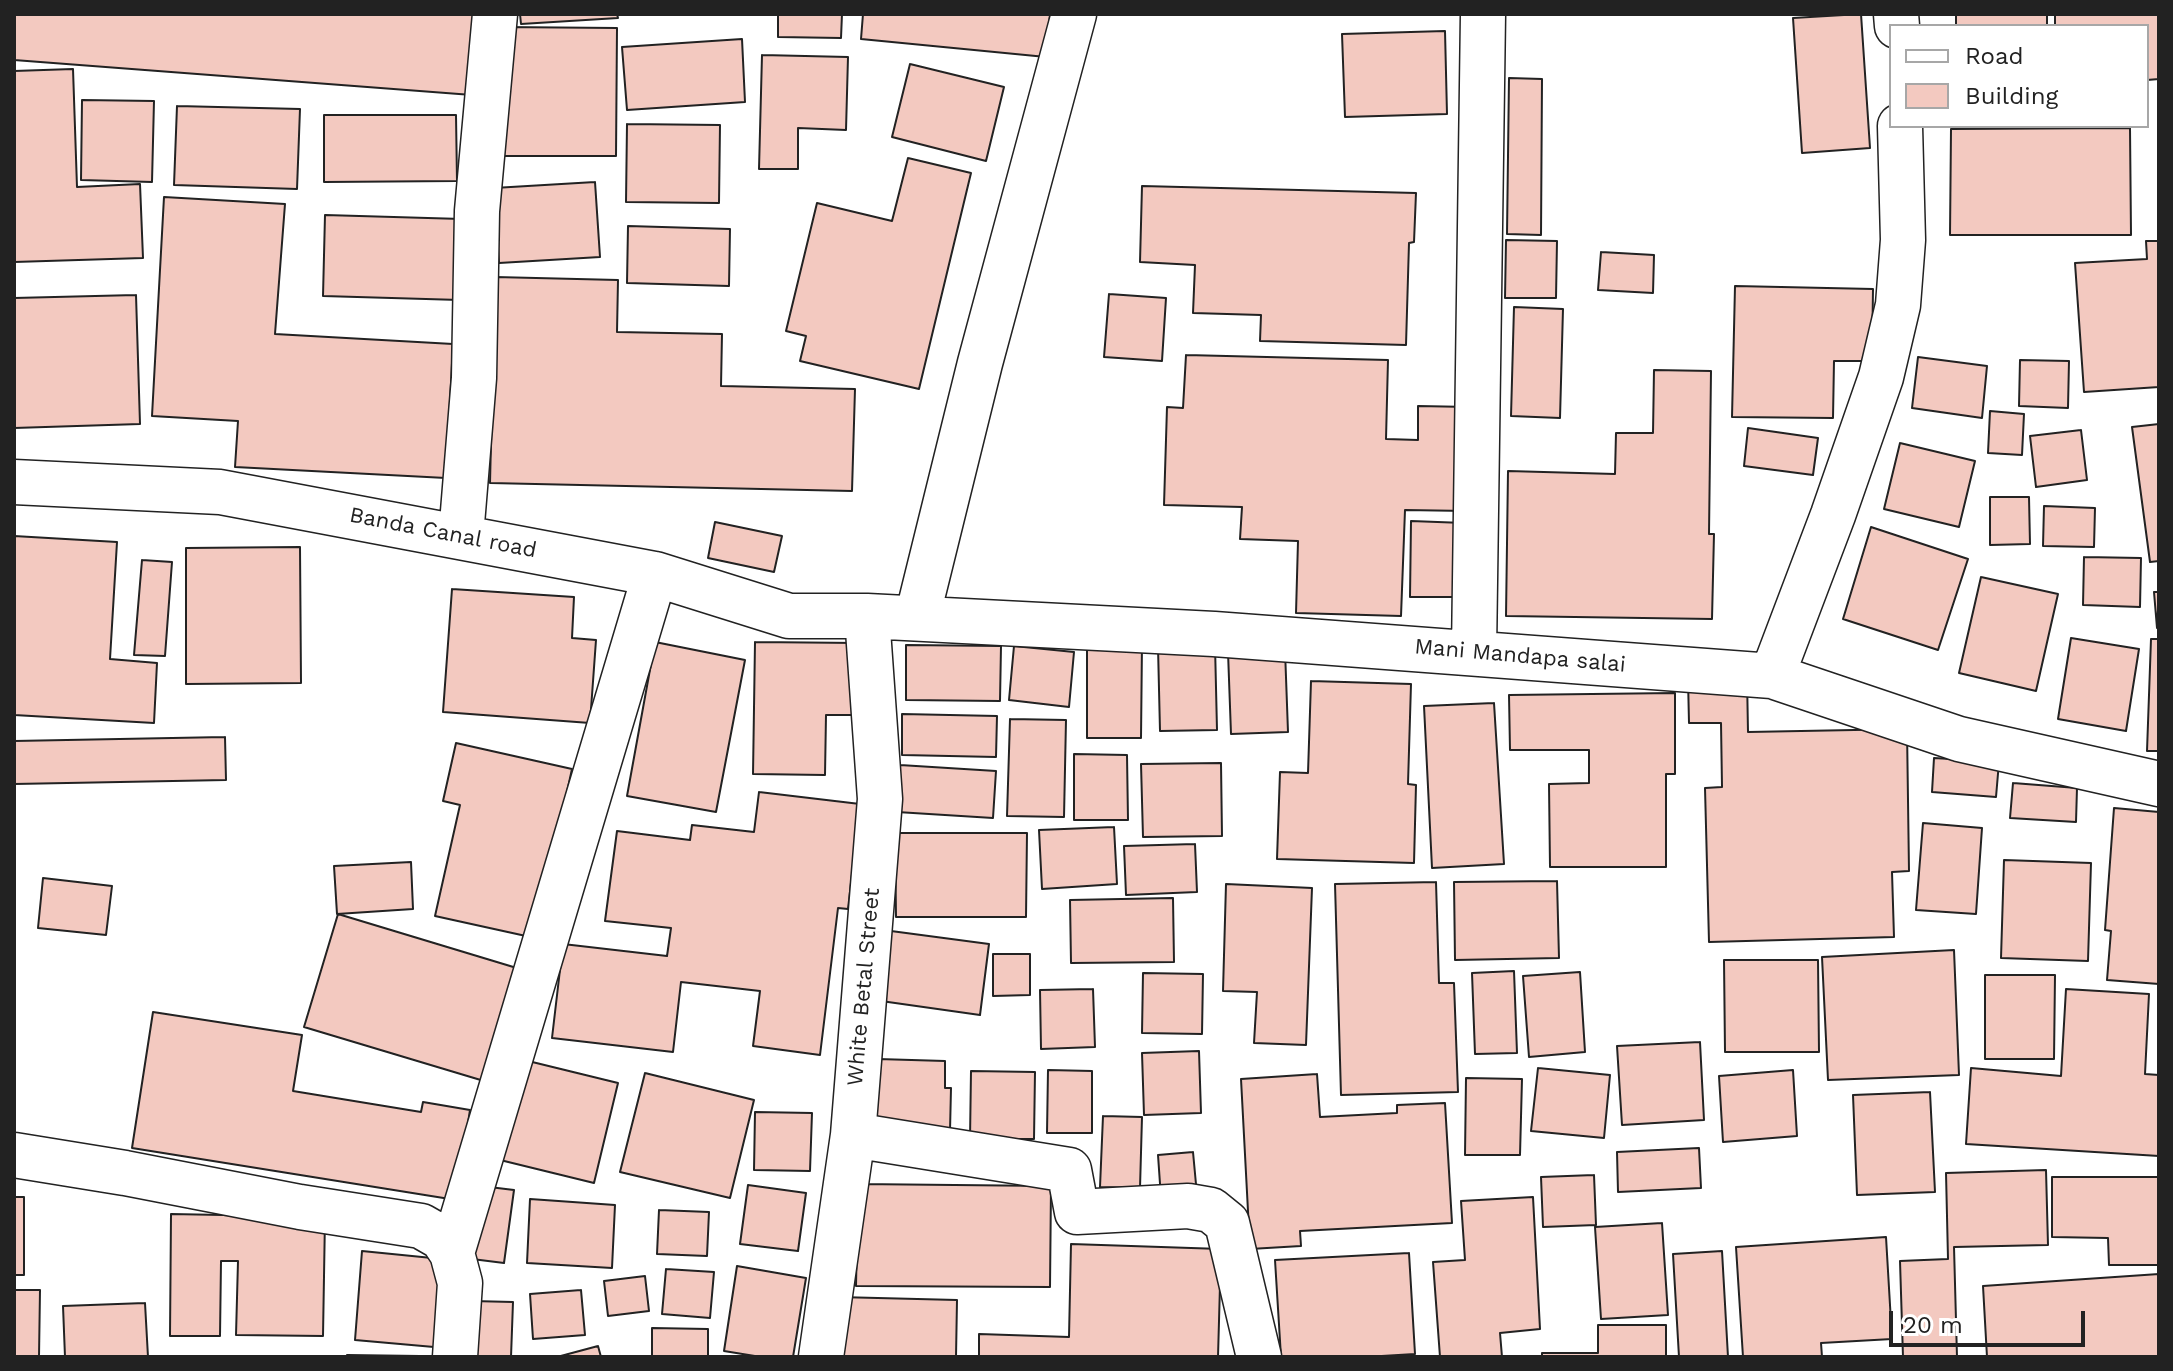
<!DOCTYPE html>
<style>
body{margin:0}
#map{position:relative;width:2173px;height:1371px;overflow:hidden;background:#fff;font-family:"Work Sans",sans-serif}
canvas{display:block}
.frame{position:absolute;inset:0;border:16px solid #222;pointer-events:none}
.legend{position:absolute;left:1889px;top:24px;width:260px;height:104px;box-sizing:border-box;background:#fff;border:2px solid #a7a7a7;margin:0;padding:10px 14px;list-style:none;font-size:24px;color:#222}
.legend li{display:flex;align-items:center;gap:16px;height:40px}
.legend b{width:40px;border:2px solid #a7a7a7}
.scale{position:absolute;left:1889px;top:1311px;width:196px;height:36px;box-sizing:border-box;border:4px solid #222;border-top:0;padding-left:10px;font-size:24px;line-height:28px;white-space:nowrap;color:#222;-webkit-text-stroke:6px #fff;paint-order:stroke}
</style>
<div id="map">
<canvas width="2173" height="1371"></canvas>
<div class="frame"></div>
<ul class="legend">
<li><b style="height:10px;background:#fff"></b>Road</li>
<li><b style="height:22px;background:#f3c9c0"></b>Building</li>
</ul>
<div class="scale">20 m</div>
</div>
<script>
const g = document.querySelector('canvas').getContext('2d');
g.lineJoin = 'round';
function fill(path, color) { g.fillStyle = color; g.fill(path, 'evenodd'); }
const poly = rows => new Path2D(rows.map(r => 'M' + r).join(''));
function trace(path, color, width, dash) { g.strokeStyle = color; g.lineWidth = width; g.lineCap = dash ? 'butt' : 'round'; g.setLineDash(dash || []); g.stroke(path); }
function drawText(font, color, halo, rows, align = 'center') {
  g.font = font + ' "Work Sans",sans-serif'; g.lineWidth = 6; g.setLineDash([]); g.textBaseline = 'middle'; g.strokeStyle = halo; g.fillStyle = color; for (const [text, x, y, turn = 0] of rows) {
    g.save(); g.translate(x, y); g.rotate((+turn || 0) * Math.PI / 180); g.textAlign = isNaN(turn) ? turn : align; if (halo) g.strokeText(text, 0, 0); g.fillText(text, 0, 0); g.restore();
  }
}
const building = poly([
 [14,14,478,14,472,95,14,60,14,14],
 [520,14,617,14,618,18,521,24,520,14],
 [778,14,842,14,841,38,778,37,778,14],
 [863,14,1050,14,1046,57,861,39,863,14],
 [1861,14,1870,148,1802,153,1793,18,1861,14],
 [1956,14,2047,14,2047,26,1956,26,1956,14],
 [2055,14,2159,14,2159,79,2147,80,2147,26,2055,26,2055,14],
 [500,27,617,28,616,156,499,156,500,27],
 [1445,31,1447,114,1345,117,1342,34,1445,31],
 [742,39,745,102,627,110,622,47,742,39],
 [762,55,848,57,846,130,798,128,798,169,759,169,762,55],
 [910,64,1004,87,986,161,892,137,910,64],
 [73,69,77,187,140,184,143,258,14,262,14,71,73,69],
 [1509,78,1542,79,1541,235,1507,234,1509,78],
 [82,100,154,101,152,182,81,180,82,100],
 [177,106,300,109,297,189,174,185,177,106],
 [324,115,456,115,457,181,324,182,324,115],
 [627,124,720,125,719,203,626,202,627,124],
 [2130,128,2131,235,1950,235,1951,129,2130,128],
 [908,158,971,173,919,389,800,361,806,336,786,331,817,203,892,221,908,158],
 [595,182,600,257,499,263,494,188,595,182],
 [1142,186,1416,193,1414,242,1409,243,1406,345,1260,341,1261,315,1193,313,1195,265,1140,262,1142,186],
 [164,197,285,204,275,334,453,344,446,478,235,467,238,421,152,416,164,197],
 [325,215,462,219,460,300,323,296,325,215],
 [628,226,730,229,729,286,627,283,628,226],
 [1506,240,1557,241,1556,298,1505,298,1506,240],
 [2146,241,2159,241,2159,387,2084,392,2075,263,2147,259,2146,241],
 [1601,252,1654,255,1653,293,1598,290,1601,252],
 [495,277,618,280,617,332,722,334,721,386,855,389,852,491,490,483,495,277],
 [1735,286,1873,289,1872,361,1834,361,1833,418,1732,417,1735,286],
 [1109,294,1166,298,1162,361,1104,357,1109,294],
 [136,295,140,424,14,428,14,298,136,295],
 [1514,307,1563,309,1560,418,1511,416,1514,307],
 [1186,355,1388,360,1386,439,1418,440,1418,406,1470,407,1467,511,1405,510,1401,616,1296,613,1298,541,1240,539,1242,507,1164,505,1167,407,1183,408,1186,355],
 [1918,357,1987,366,1982,418,1912,408,1918,357],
 [2020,360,2069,361,2068,408,2019,406,2020,360],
 [1654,370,1711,371,1709,534,1714,534,1712,619,1506,616,1508,471,1615,474,1616,433,1653,433,1654,370],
 [1990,411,2024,414,2022,455,1988,453,1990,411],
 [2159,424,2159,561,2150,562,2132,427,2159,424],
 [1748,428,1818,438,1813,475,1744,466,1748,428],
 [2081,430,2087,480,2036,487,2030,436,2081,430],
 [1900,443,1975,461,1959,527,1884,509,1900,443],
 [1990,497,2029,497,2030,544,1990,545,1990,497],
 [2044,506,2095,508,2094,547,2043,546,2044,506],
 [1411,521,1464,523,1463,597,1410,597,1411,521],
 [715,522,782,536,774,572,708,558,715,522],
 [1871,527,1968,559,1938,650,1843,619,1871,527],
 [14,536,117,542,110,659,157,663,154,723,14,715,14,536],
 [300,547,301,683,186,684,186,548,300,547],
 [2084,557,2141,558,2140,607,2083,605,2084,557],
 [142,560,172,562,165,656,134,655,142,560],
 [1981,577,2058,594,2036,691,1959,673,1981,577],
 [452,589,574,597,572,638,596,640,590,723,443,712,452,589],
 [2154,592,2159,592,2157,628,2154,592],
 [2071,638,2139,649,2126,731,2058,719,2071,638],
 [2151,639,2159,639,2159,751,2147,751,2151,639],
 [655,642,745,660,716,812,627,796,655,642],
 [755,642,858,643,857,715,826,715,825,775,753,774,755,642],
 [1087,643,1142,643,1141,738,1087,738,1087,643],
 [906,645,1001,646,1000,701,906,700,906,645],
 [1215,645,1217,730,1160,731,1158,647,1215,645],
 [1014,646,1074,652,1069,707,1009,700,1014,646],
 [1285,650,1288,732,1231,734,1228,652,1285,650],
 [1747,677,1748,732,1907,729,1909,871,1892,872,1894,937,1709,942,1705,788,1722,787,1721,723,1689,723,1688,679,1747,677],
 [1311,681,1411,684,1408,784,1416,785,1414,863,1277,859,1280,772,1308,773,1311,681],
 [1675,693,1675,774,1666,774,1666,867,1550,867,1549,784,1589,783,1589,750,1510,750,1509,695,1675,693],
 [1494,703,1504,864,1432,868,1424,706,1494,703],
 [902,714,997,716,996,757,902,755,902,714],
 [1010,719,1066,720,1064,817,1007,816,1010,719],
 [225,737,226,780,14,784,14,741,225,737],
 [456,743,572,769,535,938,435,916,460,805,443,801,456,743],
 [1074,754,1127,755,1128,820,1074,820,1074,754],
 [1934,758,1999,762,1996,797,1932,792,1934,758],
 [1221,763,1222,836,1143,837,1141,764,1221,763],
 [900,765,996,771,993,818,897,812,900,765],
 [2013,783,2077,788,2076,822,2010,818,2013,783],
 [759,792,860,804,848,909,838,908,820,1055,753,1046,760,991,681,982,673,1052,552,1038,563,944,667,956,671,928,605,921,617,831,690,840,692,825,754,832,759,792],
 [2114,808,2159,812,2159,984,2107,980,2111,931,2105,930,2114,808],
 [1923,823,1982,828,1976,914,1916,910,1923,823],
 [1114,827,1117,884,1042,889,1039,830,1114,827],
 [895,833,1027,833,1026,917,896,917,895,833],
 [1195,844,1197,892,1126,895,1124,846,1195,844],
 [2004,860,2091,863,2088,961,2001,958,2004,860],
 [411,862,413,909,337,914,334,866,411,862],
 [43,878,112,886,106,935,38,928,43,878],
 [1557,881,1559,958,1455,960,1454,882,1557,881],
 [1436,882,1439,983,1454,983,1458,1092,1341,1095,1335,884,1436,882],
 [1226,884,1312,888,1306,1045,1254,1043,1257,992,1223,991,1226,884],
 [1173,898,1174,962,1071,963,1070,900,1173,898],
 [338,914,520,969,484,1081,304,1027,338,914],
 [891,931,989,944,980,1015,881,1001,891,931],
 [1954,950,1959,1075,1828,1080,1822,957,1954,950],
 [993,954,1030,954,1030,995,993,996,993,954],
 [1724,960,1818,960,1819,1052,1725,1052,1724,960],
 [1514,971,1517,1053,1475,1054,1472,973,1514,971],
 [1580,972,1585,1052,1529,1057,1523,976,1580,972],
 [1143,973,1203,974,1202,1034,1142,1033,1143,973],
 [1985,975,2055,975,2054,1059,1985,1059,1985,975],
 [1093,989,1095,1047,1041,1049,1040,990,1093,989],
 [2066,989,2149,994,2145,1074,2159,1075,2159,1156,1966,1144,1971,1068,2061,1076,2066,989],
 [153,1012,302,1035,293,1091,421,1112,423,1102,470,1110,456,1200,132,1148,153,1012],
 [1700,1042,1704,1120,1622,1125,1617,1046,1700,1042],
 [1199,1051,1201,1113,1144,1115,1142,1053,1199,1051],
 [520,1059,618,1083,594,1183,496,1159,520,1059],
 [878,1059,945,1061,945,1088,951,1088,950,1131,876,1129,878,1059],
 [1538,1068,1610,1075,1604,1138,1531,1131,1538,1068],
 [1048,1070,1092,1071,1092,1133,1047,1133,1048,1070],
 [1793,1070,1797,1136,1723,1142,1719,1076,1793,1070],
 [971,1071,1035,1072,1034,1139,970,1139,971,1071],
 [645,1073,754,1100,730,1198,620,1172,645,1073],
 [1317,1074,1320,1117,1397,1113,1397,1105,1445,1103,1452,1223,1300,1231,1301,1246,1250,1249,1241,1079,1317,1074],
 [1466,1078,1522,1079,1520,1155,1465,1155,1466,1078],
 [1930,1092,1935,1192,1857,1195,1853,1095,1930,1092],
 [755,1112,812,1113,810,1171,754,1170,755,1112],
 [1103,1116,1142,1117,1140,1188,1100,1187,1103,1116],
 [1699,1148,1701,1188,1618,1192,1617,1152,1699,1148],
 [1193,1152,1197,1195,1161,1198,1158,1155,1193,1152],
 [2046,1170,2048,1245,1954,1247,1957,1357,1903,1357,1900,1261,1948,1259,1946,1173,2046,1170],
 [1594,1175,1596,1225,1543,1227,1541,1177,1594,1175],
 [2052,1177,2159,1177,2159,1265,2109,1265,2108,1238,2052,1237,2052,1177],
 [858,1184,1051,1186,1050,1287,856,1286,858,1184],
 [748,1185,806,1193,798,1251,740,1244,748,1185],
 [481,1186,514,1190,504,1263,472,1259,481,1186],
 [14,1197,24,1197,24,1275,14,1275,14,1197],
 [1533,1197,1540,1329,1500,1333,1502,1357,1440,1357,1433,1262,1465,1260,1461,1201,1533,1197],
 [530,1199,615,1205,612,1268,527,1263,530,1199],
 [659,1210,709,1212,707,1256,657,1254,659,1210],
 [171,1214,325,1217,323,1336,236,1335,238,1261,221,1261,220,1336,170,1336,171,1214],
 [1662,1223,1668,1315,1601,1319,1595,1227,1662,1223],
 [1886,1237,1892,1339,1821,1343,1822,1357,1743,1357,1736,1247,1886,1237],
 [1071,1244,1221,1249,1218,1357,979,1357,979,1334,1069,1337,1071,1244],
 [362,1251,442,1259,434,1347,355,1340,362,1251],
 [1722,1251,1728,1357,1679,1357,1673,1254,1722,1251],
 [1409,1253,1415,1354,1365,1357,1281,1357,1275,1260,1409,1253],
 [737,1266,806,1278,793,1357,761,1357,724,1351,737,1266],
 [666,1269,714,1272,710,1318,662,1314,666,1269],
 [2159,1274,2159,1357,1987,1357,1983,1286,2159,1274],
 [645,1276,649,1311,608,1316,604,1281,645,1276],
 [14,1290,40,1290,39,1357,14,1357,14,1290],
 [581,1290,585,1335,533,1339,530,1294,581,1290],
 [838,1297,957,1300,956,1357,837,1357,838,1297],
 [472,1301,513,1302,511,1357,471,1357,472,1301],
 [145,1303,148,1357,65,1357,63,1306,145,1303],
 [1598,1325,1666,1325,1666,1357,1542,1357,1542,1353,1598,1353,1598,1325],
 [652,1328,708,1329,708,1357,652,1357,652,1328],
 [598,1346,601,1357,557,1357,598,1346],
 [347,1355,420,1356,420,1357,347,1357,347,1355]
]);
const street = poly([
 [1896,14,1897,26],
 [14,482,220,492,655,574,789,616,867,616,1214,634,1772,676,1959,739,2159,784],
 [461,536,474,378,477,211,495,14],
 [917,618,980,363,1074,14],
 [1474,652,1483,14],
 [1772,676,1833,515,1881,377,1898,305,1903,240,1900,126],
 [853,1135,1069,1170,1077,1212,1188,1206,1211,1210,1227,1223,1259,1357],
 [14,1155,125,1173,300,1207,421,1226,442,1238,452,1253,460,1283,455,1357],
 [452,1253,655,574],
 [821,1357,853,1135,880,799,867,616]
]);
const streetNames = [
 ["Banda Canal road",443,533,11],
 ["Mani Mandapa salai",1520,656,5],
 ["White Betal Street",864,987,-85]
];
fill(building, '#f3c9c0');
trace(building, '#222', 2);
trace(street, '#222', 47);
trace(street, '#fff', 44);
drawText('22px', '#222', '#fff', streetNames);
</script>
